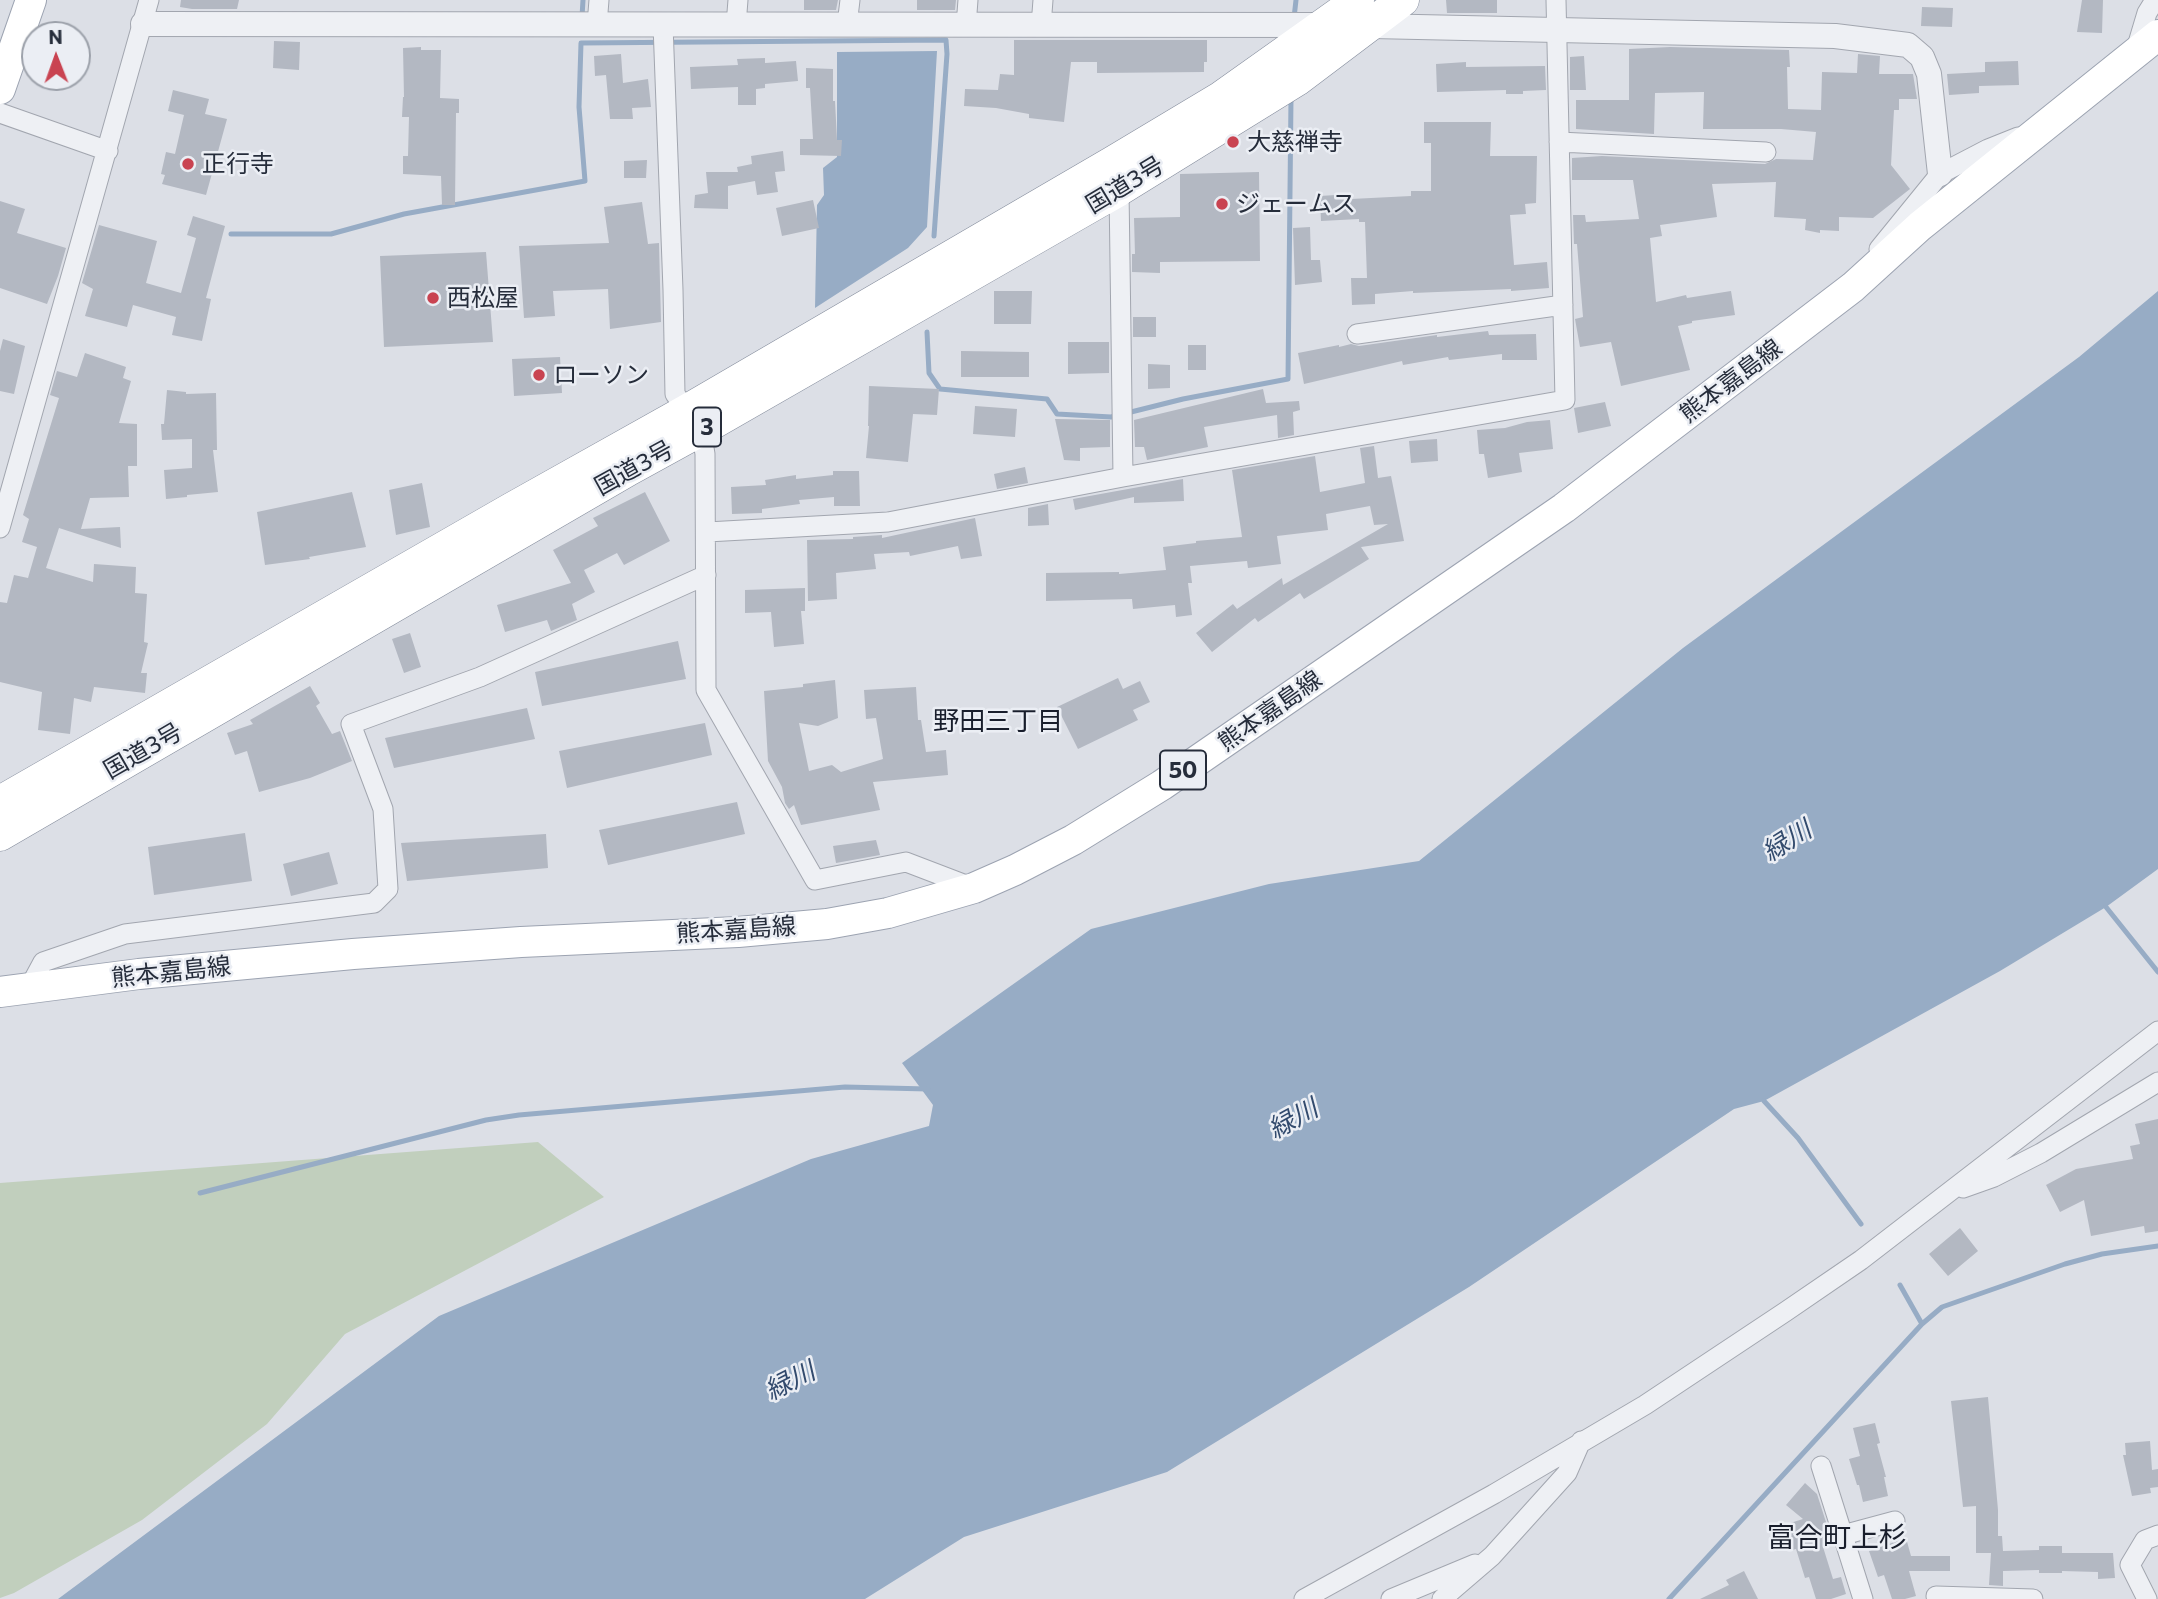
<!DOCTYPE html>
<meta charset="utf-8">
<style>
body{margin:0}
#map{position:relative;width:2158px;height:1599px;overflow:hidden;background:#dcdfe6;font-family:Commissioner,sans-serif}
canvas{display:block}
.north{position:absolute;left:21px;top:21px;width:70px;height:70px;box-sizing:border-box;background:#ebeef4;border:2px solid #9ca1aa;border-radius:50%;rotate:359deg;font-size:19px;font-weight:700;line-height:28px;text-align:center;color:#262d3b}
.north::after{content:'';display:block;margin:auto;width:24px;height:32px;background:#c94351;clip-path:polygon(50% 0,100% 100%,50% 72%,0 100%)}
</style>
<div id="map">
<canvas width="2158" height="1599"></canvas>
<div class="north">N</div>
</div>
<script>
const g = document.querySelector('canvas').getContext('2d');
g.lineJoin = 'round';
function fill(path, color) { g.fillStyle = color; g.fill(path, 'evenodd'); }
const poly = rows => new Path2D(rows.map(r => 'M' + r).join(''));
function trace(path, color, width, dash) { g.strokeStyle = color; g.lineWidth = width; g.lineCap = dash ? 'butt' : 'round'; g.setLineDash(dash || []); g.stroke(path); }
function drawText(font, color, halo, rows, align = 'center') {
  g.font = font + ' Commissioner,"Noto Sans JP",sans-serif'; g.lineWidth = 5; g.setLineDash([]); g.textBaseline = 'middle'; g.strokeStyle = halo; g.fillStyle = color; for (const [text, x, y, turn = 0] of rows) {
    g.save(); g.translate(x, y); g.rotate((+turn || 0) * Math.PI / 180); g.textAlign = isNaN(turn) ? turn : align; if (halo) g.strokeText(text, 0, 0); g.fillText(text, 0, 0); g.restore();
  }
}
const green = poly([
 [538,1142,604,1197,345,1334,267,1424,142,1520,14,1593,0,1598,0,1183]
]);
const water = poly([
 [937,51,927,227,908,248,815,308,817,205,824,195,823,168,837,157,837,52],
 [2158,291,2158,869,2106,907,2000,971,1764,1101,1734,1109,1469,1287,1167,1472,964,1537,865,1599,58,1599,439,1316,811,1159,929,1126,933,1105,902,1063,1091,929,1269,884,1419,861,1683,648,2079,357]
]);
const stream = poly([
 [582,17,583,0],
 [1294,18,1296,0],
 [231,234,331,234,404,214,585,181,579,107,581,43,946,40,947,54,934,236],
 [927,332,929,373,940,389,1047,399,1057,414,1111,417,1183,399,1288,379,1291,98],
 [2106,907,2158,972],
 [1764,1101,1798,1138,1861,1224],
 [200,1193,486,1120,519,1115,845,1087,928,1089],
 [1922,1324,1942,1307,2065,1264,2102,1254,2158,1246],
 [1669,1599,1922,1324,1900,1285]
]);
const building = poly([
 [181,0,239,0,237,9,192,9,180,7],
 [804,0,838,0,836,10,804,10],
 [917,0,956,0,955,10,917,10],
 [1446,0,1497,0,1497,13,1447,13],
 [2082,0,2103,0,2102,33,2077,32],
 [1922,7,1953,8,1952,27,1921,26],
 [1014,40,1207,40,1207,62,1204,62,1204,72,1097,73,1097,62,1071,62,1064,122,1029,118,1029,114,996,108,964,106,965,89,998,90,1000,74,1014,75],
 [274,41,300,42,299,70,273,68],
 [421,47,421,50,441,50,440,98,459,99,459,113,456,113,455,205,442,205,441,176,403,174,403,156,408,156,409,117,402,117,403,97,404,97,403,48],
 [1670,47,1789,50,1790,67,1787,67,1788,109,1821,110,1822,72,1857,73,1858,54,1880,56,1879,74,1913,74,1917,99,1899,99,1899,110,1894,110,1891,165,1910,189,1873,218,1839,217,1839,231,1820,230,1820,233,1805,230,1806,219,1774,217,1776,182,1712,184,1717,217,1660,225,1662,236,1650,238,1656,302,1686,295,1687,298,1731,291,1735,315,1692,321,1692,323,1678,326,1690,370,1621,386,1611,342,1580,347,1575,319,1583,317,1577,244,1574,244,1573,215,1585,215,1586,222,1639,219,1633,180,1572,180,1572,158,1602,156,1765,164,1776,159,1813,160,1816,132,1781,129,1703,129,1704,92,1655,93,1654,134,1576,129,1576,100,1629,100,1629,49],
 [621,54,623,83,648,79,651,107,632,108,633,119,610,119,606,75,595,76,594,56],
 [1584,56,1586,90,1570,90,1570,57],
 [765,58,765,63,796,61,798,81,765,84,765,88,756,89,756,105,738,105,738,87,691,89,690,67,738,65,737,59],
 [2018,61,2019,85,1979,86,1979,93,1949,95,1947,74,1985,72,1985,62],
 [1466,62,1466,67,1545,66,1546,90,1523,91,1523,94,1506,94,1506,90,1437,92,1436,64],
 [806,68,833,69,833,101,835,101,837,140,842,140,841,156,800,155,800,139,813,139,810,88,806,88],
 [173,90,209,99,205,114,227,119,206,195,162,184,165,175,161,174,166,152,175,154,184,115,168,111],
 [1424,122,1491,122,1490,156,1537,156,1536,203,1525,204,1526,214,1510,215,1514,265,1547,262,1549,288,1511,291,1511,289,1413,293,1413,291,1375,294,1375,304,1352,305,1351,278,1367,278,1365,222,1359,222,1359,219,1321,221,1320,196,1351,194,1351,199,1411,196,1411,191,1431,191,1431,143,1424,143],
 [783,151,785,171,775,172,778,192,757,195,755,181,728,186,728,209,694,208,695,195,708,193,706,172,738,172,737,167,752,164,751,156],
 [647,160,646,178,624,178,624,161],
 [1259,172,1260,261,1160,262,1160,273,1132,272,1132,254,1135,254,1134,218,1180,217,1180,174],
 [813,200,819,228,782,236,776,208],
 [0,201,25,209,17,233,66,248,58,276,47,304,0,288],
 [642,202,648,244,659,243,661,322,610,329,608,289,553,291,555,316,524,318,519,246,609,243,604,207],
 [193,216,225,226,206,298,211,299,202,341,172,335,176,317,133,305,127,327,85,316,93,289,82,283,99,225,157,241,146,283,181,293,196,238,187,235],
 [1310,227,1311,260,1320,260,1322,282,1295,285,1293,228],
 [486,252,493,342,384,347,380,256],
 [994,291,1032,291,1031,324,994,324],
 [1133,317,1156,317,1156,337,1133,337],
 [1488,331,1489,335,1536,334,1537,360,1502,360,1502,354,1449,360,1448,357,1403,365,1402,361,1304,384,1298,353,1339,345,1339,347,1351,344,1359,346,1437,335,1437,337],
 [3,339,25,346,14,394,0,391,0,351],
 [1068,342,1109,342,1109,373,1068,374],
 [1188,345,1206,345,1206,370,1188,370],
 [961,351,1029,352,1029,377,961,377],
 [85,353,126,367,123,378,131,381,119,423,137,424,137,466,128,466,129,497,90,498,81,529,120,527,121,548,59,528,46,568,93,582,94,564,136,567,135,593,147,594,144,642,148,643,141,673,147,673,145,693,94,687,91,702,74,698,70,734,38,730,42,692,0,682,0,602,7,603,14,575,28,578,37,547,22,542,29,519,23,515,59,398,50,395,57,371,77,377],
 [560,357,562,393,514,396,512,359],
 [1148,364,1170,365,1170,388,1148,389],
 [869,386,939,389,937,415,913,414,908,462,866,458,869,426,868,426],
 [1263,389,1266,403,1299,401,1300,410,1293,412,1294,435,1278,438,1277,415,1204,427,1208,447,1147,460,1144,447,1135,447,1134,420],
 [167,390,186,392,186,394,216,393,217,450,213,450,218,492,187,495,187,497,166,499,164,470,192,468,192,439,162,440,161,424,164,424],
 [1605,402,1611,426,1578,433,1574,408],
 [975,406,1017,409,1015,437,973,434],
 [1055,419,1110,420,1110,447,1080,448,1080,461,1064,460],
 [1550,420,1553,449,1519,453,1522,472,1488,478,1484,454,1479,454,1477,430,1505,428,1527,422],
 [1437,439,1438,461,1411,463,1409,441],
 [1374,446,1378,478,1391,476,1404,541,1361,547,1369,559,1304,599,1300,593,1258,622,1255,618,1212,652,1196,633,1233,604,1237,609,1282,578,1283,585,1388,524,1374,525,1370,506,1326,514,1328,530,1277,536,1281,564,1248,568,1247,561,1190,566,1192,583,1188,583,1192,615,1176,617,1175,605,1133,609,1132,599,1046,601,1046,573,1119,572,1119,574,1166,570,1163,547,1196,543,1196,541,1242,537,1232,470,1315,456,1320,492,1365,483,1360,448],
 [1025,467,1028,483,997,489,994,474],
 [833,471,859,471,860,506,834,506,834,497,799,500,800,504,762,509,762,513,732,514,731,487,766,485,765,480,796,475,796,479,833,475],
 [1183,479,1184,501,1134,503,1134,497,1075,510,1073,499],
 [422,483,430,527,396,535,389,490],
 [352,492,366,547,309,557,310,559,265,565,257,512],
 [645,492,670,541,624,565,617,553,584,570,595,592,572,604,577,620,551,631,547,620,505,632,497,605,571,583,553,550,598,526,593,518],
 [1048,504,1049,525,1028,526,1028,508],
 [975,518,982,556,961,559,958,546,910,556,909,552,874,554,876,569,836,573,837,599,808,601,807,540,853,539,853,537,882,535,882,538],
 [805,588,805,611,801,611,804,644,774,647,771,612,745,613,745,590],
 [410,633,421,667,404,673,392,639],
 [678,641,686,679,542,706,535,672],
 [1118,678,1123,689,1140,681,1150,702,1133,710,1138,720,1078,749,1057,707],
 [835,680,838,718,818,726,799,723,809,771,832,765,841,772,883,759,876,718,866,719,864,690,916,687,918,720,921,720,926,752,946,750,948,775,873,782,880,810,801,825,794,805,789,809,785,803,782,787,768,761,764,691,803,687,803,684],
 [310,686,320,703,316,706,332,734,340,731,352,761,310,778,259,792,247,751,235,755,227,733,253,724,250,720],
 [527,708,535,739,394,768,385,738],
 [705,723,712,755,567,788,559,751],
 [737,802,745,834,608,865,599,830],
 [245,833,252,881,154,895,148,847],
 [546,834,548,868,407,881,401,843],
 [876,840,880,855,836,863,833,846],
 [329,852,338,884,291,896,283,864],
 [2158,1119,2158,1231,2145,1233,2144,1226,2091,1236,2084,1200,2060,1212,2046,1185,2076,1169,2133,1159,2130,1146,2140,1144,2135,1124],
 [1960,1228,1978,1251,1948,1276,1929,1254],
 [1988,1397,1998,1510,1998,1536,2002,1536,2003,1551,2039,1550,2039,1546,2062,1546,2062,1553,2113,1553,2115,1578,2098,1579,2098,1572,2062,1571,2062,1573,2039,1573,2039,1570,2003,1571,2003,1586,1989,1585,1991,1553,1976,1553,1976,1506,1963,1507,1951,1401],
 [1875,1423,1880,1443,1877,1444,1886,1477,1884,1477,1888,1496,1863,1502,1859,1485,1857,1485,1849,1459,1860,1456,1853,1428],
 [2150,1441,2152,1470,2158,1469,2158,1487,2150,1488,2151,1493,2132,1496,2123,1455,2126,1455,2125,1443],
 [1805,1483,1817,1494,1833,1544,1823,1547,1833,1579,1841,1577,1846,1594,1831,1599,1816,1599,1809,1577,1805,1578,1796,1549,1792,1550,1784,1525,1803,1519,1786,1505],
 [1906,1538,1911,1556,1950,1556,1950,1571,1909,1571,1916,1596,1905,1599,1892,1599,1884,1575,1878,1577,1869,1551],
 [1744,1571,1758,1599,1700,1599,1729,1585,1726,1580]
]);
const minor = poly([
 [597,25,599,0],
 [663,25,673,290,675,394,701,430,705,454,706,690,815,880,906,862,974,888],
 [736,25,738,0],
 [847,25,850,0],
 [966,26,968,0],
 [1041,26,1043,0],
 [2135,53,2147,13,2155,0],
 [0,113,108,151],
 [1559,142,1766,152],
 [1119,190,1123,477],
 [1879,249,1940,174,1988,149,2018,137],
 [1357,334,1563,305],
 [0,528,149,0],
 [707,532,888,522,1123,477,1565,400,1556,0],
 [24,991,29,988,43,962,125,934,374,903,388,889,383,809,351,724,480,677,706,575],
 [1963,1188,1994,1177,2041,1153,2158,1082],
 [1821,1466,1863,1599],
 [1843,1535,1895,1521],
 [1936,1596,2033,1599],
 [1304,1599,1494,1494,1645,1405,1785,1312,1861,1260,2158,1031],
 [1391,1599,1475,1564],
 [1442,1599,1492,1556,1567,1473,1581,1441],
 [2147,1599,2130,1565,2145,1540,2158,1535]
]);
const tertiary = poly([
 [143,24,1325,25,1835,36,1908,45,1922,57,1929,74,1940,174]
]);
const primary = poly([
 [0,89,31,0],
 [0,992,139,974,353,954,521,942,738,932,827,924,888,913,974,888,1015,870,1073,840,1162,785,1564,508,1853,287,1920,226,2158,35]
]);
const trunk = poly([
 [0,802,511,509,686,411,1113,162,1220,98,1358,0],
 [0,835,630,469,701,430,1119,190,1297,80,1403,0]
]);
const markers = [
 [1233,142,7,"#c94351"],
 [188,164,7,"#c94351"],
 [1222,204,7,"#c94351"],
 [433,298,7,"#c94351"],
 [539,375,7,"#c94351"]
];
const shields = [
 [707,427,28],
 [1183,770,46]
];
const shieldNames = [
 ["3",707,427],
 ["50",1183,770]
];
const poiNames = [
 ["大慈禅寺",1247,142],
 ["正行寺",202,164],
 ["ジェームス",1236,204],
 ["西松屋",447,298],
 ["ローソン",553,375]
];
const streetNames = [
 ["国道3号",1125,185,-31],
 ["熊本嘉島線",1731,381,-37],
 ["国道3号",634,468,-29],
 ["熊本嘉島線",1270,711,-35],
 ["国道3号",143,751,-30],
 ["熊本嘉島線",736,930,-4],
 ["熊本嘉島線",171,972,-6]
];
const neighbourhoodNames = [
 ["野田三丁目",998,721]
];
const waterNames = [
 ["緑川",1787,841,-32],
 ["緑川",1293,1119,-29],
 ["緑川",790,1381,-27]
];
const quarterNames = [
 ["富合町上杉",1837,1538]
];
fill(green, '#c1cfbd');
fill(water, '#97acc5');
trace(stream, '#97acc5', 5);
fill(building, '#b3b8c2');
trace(minor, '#a2a6af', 21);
trace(tertiary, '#a2a6af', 26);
trace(primary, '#9ca3b1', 32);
trace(trunk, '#848c9c', 33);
trace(minor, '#eef0f4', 19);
trace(tertiary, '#eef0f4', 24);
trace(primary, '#fff', 30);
trace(trunk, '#fff', 32);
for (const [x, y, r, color] of markers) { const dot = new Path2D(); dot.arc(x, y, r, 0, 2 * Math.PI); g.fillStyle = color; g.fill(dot); trace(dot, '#ebeef4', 2.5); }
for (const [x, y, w] of shields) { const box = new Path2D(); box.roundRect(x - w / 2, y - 19.5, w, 39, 5); g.fillStyle = '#ebeef4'; g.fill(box); trace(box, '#262d3b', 2); }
drawText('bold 23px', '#262d3b', null, shieldNames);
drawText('24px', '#262d3b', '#ebeef4', poiNames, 'left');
drawText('24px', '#262d3b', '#ebeef4', streetNames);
drawText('26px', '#191e2c', '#ebeef4', neighbourhoodNames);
drawText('italic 26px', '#324a6d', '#ebeef4', waterNames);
drawText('28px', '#191e2c', '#ebeef4', quarterNames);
</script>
